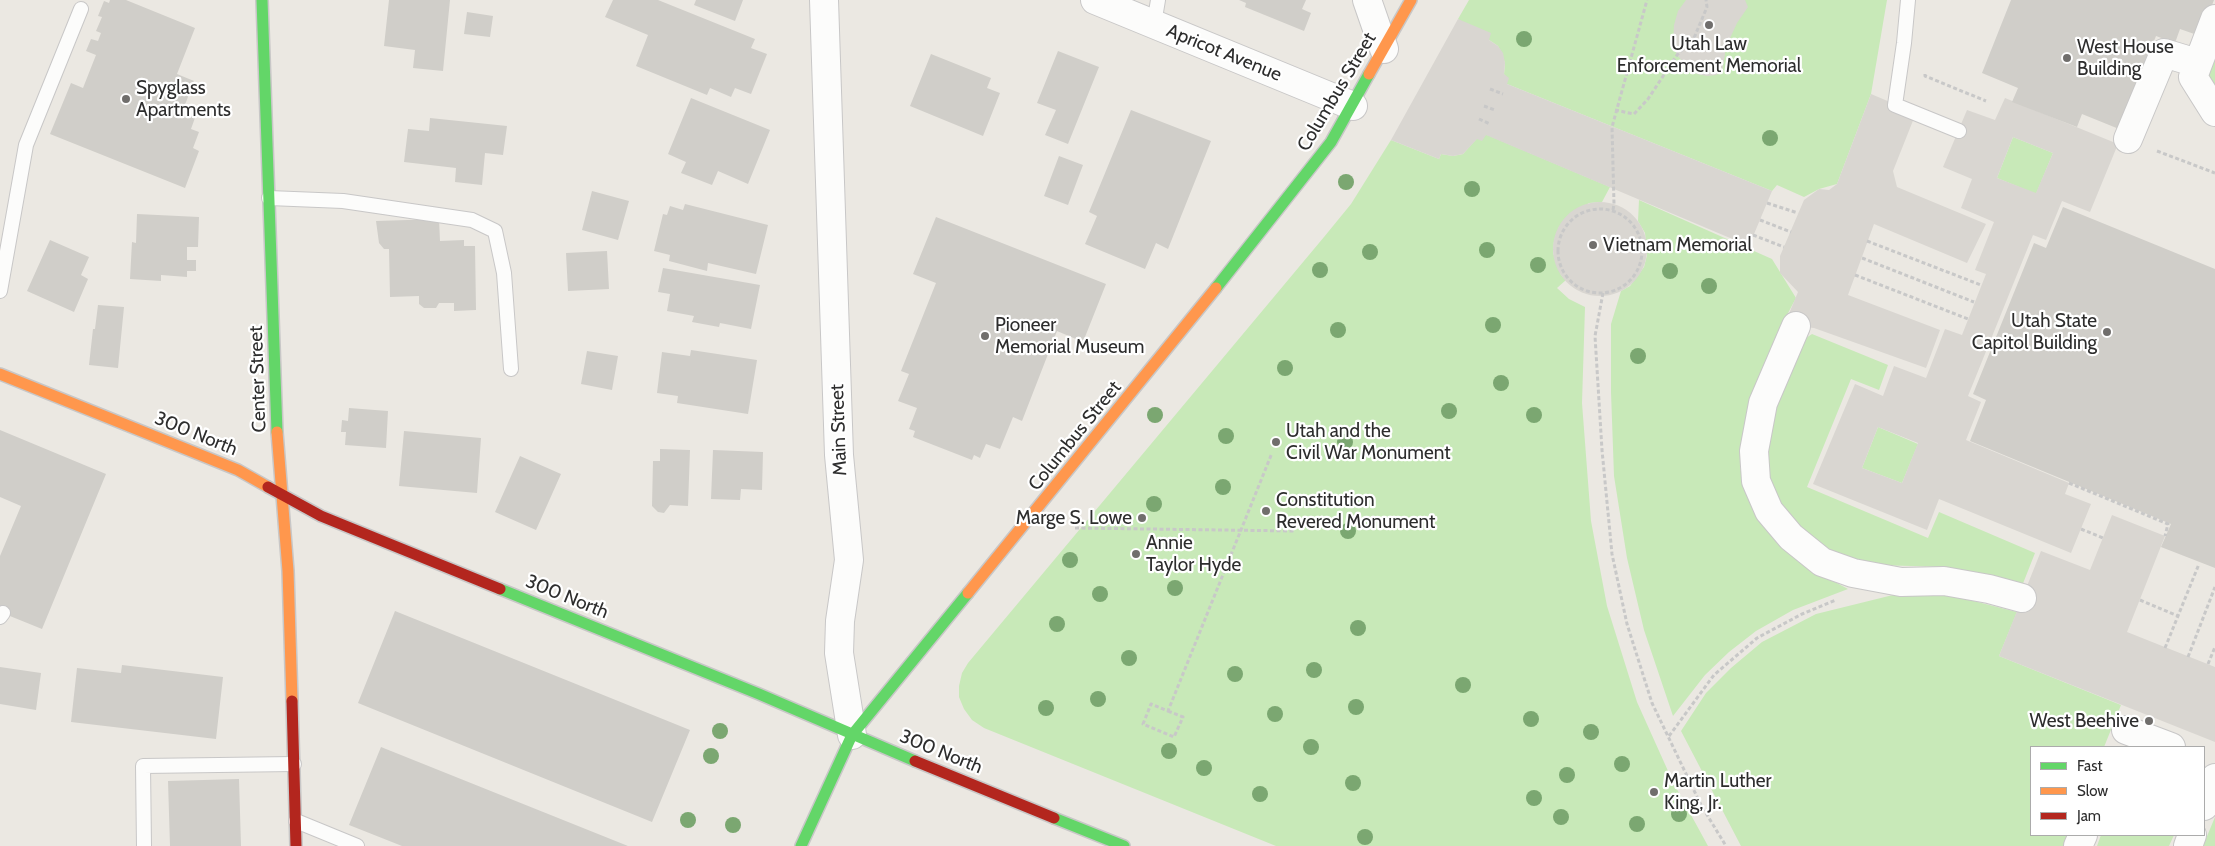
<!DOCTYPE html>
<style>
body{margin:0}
#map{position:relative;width:2215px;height:846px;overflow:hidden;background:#ebe8e2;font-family:Cabin,sans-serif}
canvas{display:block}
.legend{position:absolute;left:2030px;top:746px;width:175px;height:90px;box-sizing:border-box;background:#fff;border:1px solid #ababab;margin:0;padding:6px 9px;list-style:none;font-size:15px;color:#2d2d2d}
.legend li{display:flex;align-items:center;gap:10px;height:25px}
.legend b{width:25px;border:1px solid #ababab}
</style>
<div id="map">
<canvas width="2215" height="846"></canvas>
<ul class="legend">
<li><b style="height:6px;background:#63d668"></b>Fast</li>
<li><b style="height:6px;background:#ff974d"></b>Slow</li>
<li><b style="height:6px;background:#b3261e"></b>Jam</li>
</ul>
</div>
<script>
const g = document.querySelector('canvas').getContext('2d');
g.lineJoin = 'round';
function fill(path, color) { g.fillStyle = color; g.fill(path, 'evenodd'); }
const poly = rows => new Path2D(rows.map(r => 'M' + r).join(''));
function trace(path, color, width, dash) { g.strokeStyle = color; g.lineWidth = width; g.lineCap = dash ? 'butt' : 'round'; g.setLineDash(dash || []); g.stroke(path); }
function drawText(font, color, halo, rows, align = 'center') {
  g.font = font + ' Cabin,sans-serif'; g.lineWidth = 4.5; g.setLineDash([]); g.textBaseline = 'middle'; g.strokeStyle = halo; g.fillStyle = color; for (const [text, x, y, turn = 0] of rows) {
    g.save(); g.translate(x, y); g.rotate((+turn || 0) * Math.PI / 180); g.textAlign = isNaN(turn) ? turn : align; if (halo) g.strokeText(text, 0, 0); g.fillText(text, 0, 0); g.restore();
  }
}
const green = poly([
 [1469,0,1887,0,1871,94,1837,184,1819,189,1804,197,1777,185,1772,191,1507,84,1504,74,1505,63,1498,46,1458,19],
 [2215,45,2215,96,2201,77],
 [1485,134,1610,187,1602,202,1589,203,1559,227,1554,241,1553,253,1561,275,1566,280,1557,288,1569,299,1585,307,1582,403,1591,521,1607,606,1637,702,1673,782,1708,846,1276,846,984,728,972,720,964,709,959,697,959,686,962,673,968,663,1324,237,1351,204,1391,140,1439,159,1441,154,1453,156,1463,154,1477,138],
 [2013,137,2053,153,2036,194,1997,178],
 [1639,200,1772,259,1796,298,1777,334,1745,425,1740,468,1751,504,1809,568,1848,589,1793,610,1756,631,1729,652,1705,675,1673,716,1644,630,1627,558,1614,476,1611,392,1611,324,1621,291,1630,286,1644,267,1647,255,1645,233,1638,221],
 [1812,334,1888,365,1879,390,1851,379,1807,487,1928,538,1939,512,2035,553,2022,586,1948,567,1874,565,1841,555,1812,540,1785,516,1769,489,1765,420,1797,344],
 [1878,427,1918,444,1902,483,1862,468],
 [1938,592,2017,612,1999,656,2121,705,2104,747,2031,747,2031,835,2068,835,2064,846,1741,846,1681,731,1706,693,1731,668,1762,642,1816,614,1897,594],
 [2215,817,2215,846,2203,846],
 [2101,835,2174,835,2169,846,2097,846]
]);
const plaza = poly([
 [1686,0,1745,0,1748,7,1737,23,1726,47,1722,72,1716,75,1707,76,1697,74,1688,68,1677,55,1673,43,1674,25,1678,11],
 [1458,19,1491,33,1489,40,1498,46,1503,53,1505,63,1504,74,1509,78,1507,84,1772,191,1749,246,1486,135,1482,141,1477,139,1463,154,1453,156,1441,154,1439,159,1391,140],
 [1871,94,1916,113,1893,171,1897,187,1986,224,1967,263,1874,224,1848,295,1940,330,1926,368,1814,328,1796,326,1788,316,1798,292,1780,273,1780,256,1804,200,1819,189,1829,190,1837,184],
 [2005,98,2118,144,2090,212,2062,201,2046,240,2033,235,1968,396,1981,402,1966,440,2069,483,2065,494,2091,504,2071,553,1939,499,1927,530,1813,484,1855,384,1883,396,1894,366,1926,378,1945,329,1962,335,1986,274,1975,270,1994,222,1961,208,1972,179,1943,167,1967,110,1995,120],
 [2013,137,2053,153,2036,193,1997,178],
 [1878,427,1918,443,1902,483,1862,468],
 '1553 249a47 47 0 1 1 94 0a47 47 0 1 1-94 0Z',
 [2112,515,2165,536,2127,632,2215,667,2215,742,1999,656,2041,551,2090,570]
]);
const building = poly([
 [110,0,126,0,195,28,177,74,194,81,183,110,196,115,191,129,199,132,193,148,199,151,185,188,50,134,71,83,83,88,96,55,86,51,91,39,98,41,101,33,96,31,102,17,98,16,104,1,109,3],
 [389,0,450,0,443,71,413,68,415,50,384,46],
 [613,0,658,0,755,39,751,48,767,54,751,94,735,88,731,97,710,88,707,95,636,66,648,35,605,17],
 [696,0,743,0,735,21,694,5],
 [1239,0,1306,0,1302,9,1311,13,1304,31,1245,7,1246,3],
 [2011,0,2214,0,2200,36,2180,29,2175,43,2156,36,2119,129,2082,114,2077,127,2012,102,2018,88,1982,73],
 [467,12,493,16,490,37,464,34],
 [1058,51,1099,67,1068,144,1045,135,1056,110,1037,103],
 [931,54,991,78,987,88,1000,93,983,136,910,106],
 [691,98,770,130,748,184,718,171,712,185,681,173,686,162,668,154],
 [1131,110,1211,141,1168,249,1156,243,1145,269,1085,244,1097,216,1089,212],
 [430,118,507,126,503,155,485,153,482,185,455,182,456,168,404,162,408,129,429,131],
 [1059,156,1083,165,1068,205,1044,196],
 [592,191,629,201,618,240,582,230],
 [685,204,768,225,756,274,708,263,707,271,669,261,670,255,654,251,663,214,667,215,670,206,683,210],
 [2063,207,2215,269,2215,568,2161,547,2171,524,1970,441,1986,400,1973,394,2034,243,2046,248],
 [137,214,199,217,198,247,187,247,187,260,196,260,196,271,187,271,187,277,161,275,161,281,130,279,132,242,136,243],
 [936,217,1106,284,1083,342,1057,331,1022,421,1013,417,1000,449,986,444,980,458,974,455,972,460,913,437,915,431,909,429,917,408,898,401,909,374,901,371,936,283,913,274],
 [439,219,440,241,464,240,464,246,475,246,476,310,454,311,454,303,439,303,436,308,424,308,419,304,419,296,390,297,389,249,384,249,379,243,376,221],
 [50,240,89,257,81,275,88,279,74,312,27,291],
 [607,251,609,289,568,291,566,253],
 [663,268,760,285,751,329,720,323,719,327,692,322,694,316,667,311,670,294,658,292],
 [98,305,124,307,118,368,89,365,93,329,95,329],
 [691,350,757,360,748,414,677,403,678,396,657,393,662,352,690,356],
 [587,351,618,356,612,390,581,384],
 [349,408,388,411,386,448,345,445,346,432,341,432,342,420,348,421],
 [0,430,106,474,42,629,0,612,0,556,21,506,0,497],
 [404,431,481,438,477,493,399,486],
 [660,449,690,450,688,506,670,505,664,513,658,512,652,506,653,461,660,461],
 [713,450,763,452,762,490,741,489,740,500,711,499],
 [520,456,561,474,536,530,495,512],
 [395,611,690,730,652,822,358,703],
 [122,665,223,677,216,739,71,722,77,668,121,673],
 [0,667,41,673,36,710,0,704],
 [381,747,628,846,402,846,349,825],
 [239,779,241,846,170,846,168,781]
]);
const path = poly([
 [1925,74,1925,76,1986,101],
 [1490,89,1503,94],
 [1484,106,1495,110],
 [1615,110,1634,114,1648,99,1677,55,1694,38,1707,7,1706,0],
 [1479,119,1490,124],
 [2157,151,2215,173],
 [1767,203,1798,213],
 '1558 251a42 42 0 1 1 84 0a42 42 0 1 1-84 0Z',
 [1613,210,1614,204,1612,127,1647,0],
 [1760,220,1791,232],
 [1753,235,1784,247],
 [1867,241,1981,285],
 [1862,258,1974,302],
 [1855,275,1968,319],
 [1603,293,1595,336,1602,450,1612,554,1627,624,1652,703,1701,805,1726,846],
 [2069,483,2168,524,2165,536],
 [1075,528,1295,531],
 [2081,529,2103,538],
 [2140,600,2178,616],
 [2165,648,2199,564],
 [2188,657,2215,587],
 [2208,664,2215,647],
 [1168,711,1183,717,1174,737,1143,724,1151,704,1168,711,1272,453],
 [1669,736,1714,675,1757,638,1802,614,1836,600]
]);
const lane = poly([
 [1908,0,1904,43,1895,105,1959,131],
 [1154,24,1158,0],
 [269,198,343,201,472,220,495,231,504,273,511,369],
 [0,291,26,145,81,9],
 [0,617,3,613],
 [296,821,357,846],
 [144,846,143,766,294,764]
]);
const street = poly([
 [824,0,839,455,849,560,840,621,839,653,852,735],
 [1095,0,1353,106],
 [1367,0,1384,49],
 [2215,19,2193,77,2215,112],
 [2128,139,2164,53,2197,63],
 [1796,326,1763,403,1754,451,1756,481,1769,511,1791,537,1822,562,1853,573,1901,582,1944,581,1989,589,2022,598],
 [2126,730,2171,747],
 [2204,806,2215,778],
 [2078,846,2083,835],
 [2188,846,2192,835]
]);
const fast = poly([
 [262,0,277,432],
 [1216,288,1331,142,1369,74],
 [500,589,759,694,915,761],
 [1054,818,1124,846],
 [801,846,852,735,968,593]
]);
const slow = poly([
 [1369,74,1411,0],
 [0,374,238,470,268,487],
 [277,432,288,571,292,701],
 [968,593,1216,288]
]);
const jam = poly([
 [268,487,321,516,500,589],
 [292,701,296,846],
 [915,761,1054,818]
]);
const trees = [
 [1524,39],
 [1770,138],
 [1346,182],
 [1472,189],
 [1487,250],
 [1370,252],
 [1538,265],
 [1320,270],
 [1670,271],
 [1709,286],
 [1493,325],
 [1338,330],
 [1638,356],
 [1285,368],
 [1501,383],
 [1449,411],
 [1155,415],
 [1534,415],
 [1226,436],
 [1345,442],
 [1223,487],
 [1154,504],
 [1348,531],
 [1070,560],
 [1175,588],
 [1100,594],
 [1057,624],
 [1358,628],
 [1129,658],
 [1314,670],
 [1235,674],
 [1463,685],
 [1098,699],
 [1356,707],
 [1046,708],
 [1275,714],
 [1531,719],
 [720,731],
 [1591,732],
 [1311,747],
 [1169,751],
 [711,756],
 [1622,764],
 [1204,768],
 [1567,775],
 [1353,783],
 [1260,794],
 [1534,798],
 [1679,814],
 [1561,817],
 [688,820],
 [1637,824],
 [733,825],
 [1365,837]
];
const markers = [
 [1709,25,5,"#706e6c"],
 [2067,58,5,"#706e6c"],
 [126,99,5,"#706e6c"],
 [1593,245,5,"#706e6c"],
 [2107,332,5,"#706e6c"],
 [985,336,5,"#706e6c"],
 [1276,442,5,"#706e6c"],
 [1266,511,5,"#706e6c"],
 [1142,518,5,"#706e6c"],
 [1136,554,5,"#706e6c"],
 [2149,721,5,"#706e6c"],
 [1654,792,5,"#706e6c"]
];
const poiNames = [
 ["Utah Law",1709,44,"center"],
 ["Enforcement Memorial",1709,66,"center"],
 ["West House",2077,47],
 ["Building",2077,69],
 ["Spyglass",136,88],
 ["Apartments",136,110],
 ["Vietnam Memorial",1603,245],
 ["Utah State",2097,321,"right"],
 ["Capitol Building",2097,343,"right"],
 ["Pioneer",995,325],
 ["Memorial Museum",995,347],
 ["Utah and the",1286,431],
 ["Civil War Monument",1286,453],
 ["Constitution",1276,500],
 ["Revered Monument",1276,522],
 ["Marge S. Lowe",1132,518,"right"],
 ["Annie",1146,543],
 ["Taylor Hyde",1146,565],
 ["West Beehive",2139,721,"right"],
 ["Martin Luther",1664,781],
 ["King, Jr.",1664,803]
];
const streetNames = [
 ["Apricot Avenue",1224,53,22],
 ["Columbus Street",1337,92,-59],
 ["Center Street",258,379,-92],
 ["Main Street",839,430,-92],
 ["300 North",196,434,22],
 ["Columbus Street",1075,436,-51],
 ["300 North",567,597,22],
 ["300 North",941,752,22]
];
fill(green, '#c8e9b8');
fill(plaza, '#d9d6d1');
fill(building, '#d0cec9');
trace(lane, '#c8c7c7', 16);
trace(street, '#c8c7c7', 30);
trace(fast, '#c8c7c7', 14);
trace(slow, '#c8c7c7', 14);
trace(jam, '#c8c7c7', 14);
trace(path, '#c8c8c8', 3, [4, 2.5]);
trace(lane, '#fcfcfb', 14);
trace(street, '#fcfcfb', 28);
trace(fast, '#63d668', 11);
trace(slow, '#ff974d', 11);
trace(jam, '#b3261e', 11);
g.fillStyle = '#7ba771';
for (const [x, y] of trees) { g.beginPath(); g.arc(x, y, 8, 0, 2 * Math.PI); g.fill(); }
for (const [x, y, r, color] of markers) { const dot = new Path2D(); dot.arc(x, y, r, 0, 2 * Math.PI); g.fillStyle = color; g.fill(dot); trace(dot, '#fff', 2); }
drawText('19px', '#2d2d2d', '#fff', poiNames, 'left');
drawText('19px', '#2d2d2d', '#fff', streetNames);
</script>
